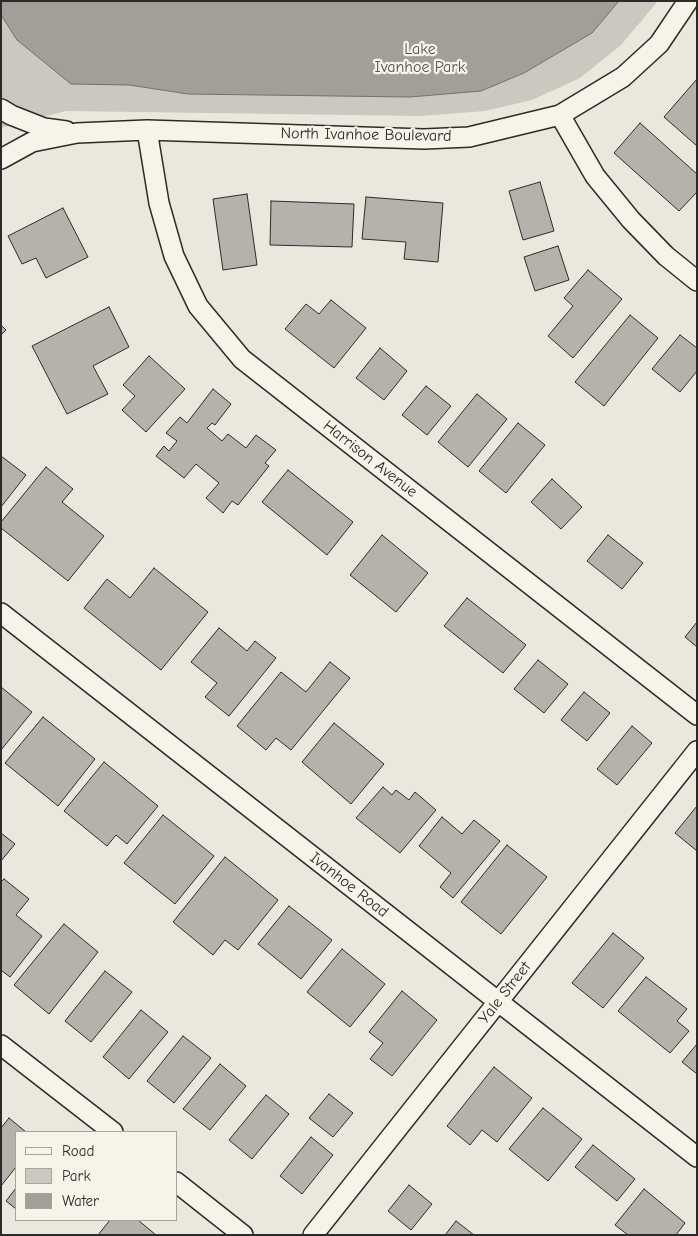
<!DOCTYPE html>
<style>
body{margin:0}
#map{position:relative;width:698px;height:1236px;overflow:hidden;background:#ebe7dd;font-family:"Comic Neue",sans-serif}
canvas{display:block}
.frame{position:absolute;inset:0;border:2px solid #2b2b2b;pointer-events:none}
.legend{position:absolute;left:15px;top:1131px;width:162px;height:90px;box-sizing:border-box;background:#f7f3e8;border:1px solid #a5a39c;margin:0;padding:6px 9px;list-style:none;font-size:15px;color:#2b2b2b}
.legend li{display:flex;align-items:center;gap:10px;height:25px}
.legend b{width:25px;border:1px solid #a5a39c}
</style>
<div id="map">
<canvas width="698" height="1236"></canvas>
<div class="frame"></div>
<ul class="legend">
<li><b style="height:6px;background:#f7f3e8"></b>Road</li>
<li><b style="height:14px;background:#cbc8bf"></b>Park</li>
<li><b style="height:14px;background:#a29f98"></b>Water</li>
</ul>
</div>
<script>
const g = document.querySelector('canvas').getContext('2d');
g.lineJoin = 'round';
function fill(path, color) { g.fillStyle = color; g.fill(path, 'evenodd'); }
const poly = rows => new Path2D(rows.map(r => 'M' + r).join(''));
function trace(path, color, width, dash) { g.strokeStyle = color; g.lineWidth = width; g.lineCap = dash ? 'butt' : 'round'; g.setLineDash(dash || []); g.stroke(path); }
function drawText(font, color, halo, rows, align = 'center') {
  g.font = font + ' "Comic Neue",sans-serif'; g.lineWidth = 4.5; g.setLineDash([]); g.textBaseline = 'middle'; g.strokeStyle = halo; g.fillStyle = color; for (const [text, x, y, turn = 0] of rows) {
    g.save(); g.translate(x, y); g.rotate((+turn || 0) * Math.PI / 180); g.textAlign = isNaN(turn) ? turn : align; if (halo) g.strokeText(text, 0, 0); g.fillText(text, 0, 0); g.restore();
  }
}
const green = poly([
 [1,1,658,1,621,45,580,78,532,100,485,111,421,116,66,111,1,128]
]);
const water = poly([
 [1,1,619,1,592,33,524,73,481,91,410,97,188,94,129,85,71,84,17,40,1,15,1,1]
]);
const building = poly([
 [697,79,697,146,664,117,697,79],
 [640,123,697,174,697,192,679,211,614,153,640,123],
 [540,182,554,231,523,240,509,191,540,182],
 [247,194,257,265,223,270,213,199,247,194],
 [366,197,443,203,438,262,404,259,406,242,362,239,366,197],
 [271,201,354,204,352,247,270,245,271,201],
 [63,208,88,257,46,278,36,258,22,264,8,236,63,208],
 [558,246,569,280,535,291,524,257,558,246],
 [588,270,622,299,573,358,548,336,573,306,564,298,588,270],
 [331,300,366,328,334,368,285,329,306,304,319,314,331,300],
 [109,307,129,347,93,366,108,394,67,414,32,346,109,307],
 [630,315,658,338,604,406,575,382,630,315],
 [1,325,6,330,1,335,1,325],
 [680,335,697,348,697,371,680,392,652,369,680,335],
 [380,348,407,371,384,400,356,378,380,348],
 [149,356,185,389,146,432,122,410,135,396,123,385,149,356],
 [426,386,451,406,427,435,402,415,426,386],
 [213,389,231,404,215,425,212,423,207,428,222,441,228,434,246,448,256,435,276,450,265,463,269,466,238,505,232,501,223,513,206,498,219,483,196,464,184,478,156,456,164,446,169,451,177,441,166,433,180,417,187,423,213,389],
 [477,394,507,419,468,467,438,442,477,394],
 [518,423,545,445,506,493,479,471,518,423],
 [1,456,26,475,1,507,1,456],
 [46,467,73,489,62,502,104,536,68,581,1,528,1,522,46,467],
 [288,470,353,522,327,555,262,502,288,470],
 [552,479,582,507,561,529,531,502,552,479],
 [382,535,428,573,396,612,350,575,382,535],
 [608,535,643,563,622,589,587,561,608,535],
 [154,568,208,612,161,670,84,608,107,579,130,598,154,568],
 [467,598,526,645,503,673,444,626,467,598],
 [697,622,697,647,685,637,697,622],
 [219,628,247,651,255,641,276,658,229,716,205,697,217,683,191,662,219,628],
 [538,660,568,684,544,713,514,689,538,660],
 [330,662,350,678,291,750,276,738,266,750,237,726,281,672,306,692,330,662],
 [1,687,32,712,1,750,1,687],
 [584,692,610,713,587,741,561,720,584,692],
 [43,717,95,759,58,806,5,763,43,717],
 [334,723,384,764,351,804,302,762,334,723],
 [632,726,652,743,617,785,597,769,632,726],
 [104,762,158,806,127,844,116,835,107,846,64,811,104,762],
 [383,787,392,795,396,790,409,800,415,792,436,810,400,853,356,818,383,787],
 [697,806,697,851,675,833,697,806],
 [163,815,214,856,175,904,124,863,163,815],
 [442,817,462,834,474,820,500,841,453,898,440,887,451,873,419,846,442,817],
 [1,833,15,844,1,861,1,833],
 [507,845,547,877,501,934,461,902,507,845],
 [225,857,278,900,238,950,225,940,213,955,173,922,225,857],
 [4,879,29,899,16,915,42,936,10,977,1,970,1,882,4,879],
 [289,906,332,940,301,979,258,944,289,906],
 [64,924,98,952,49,1014,14,985,64,924],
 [613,933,644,958,603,1008,572,983,613,933],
 [342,949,385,984,350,1027,307,992,342,949],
 [105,971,132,992,91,1042,65,1021,105,971],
 [646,977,687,1009,677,1021,689,1031,670,1053,618,1011,646,977],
 [402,991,437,1020,392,1076,370,1059,383,1043,369,1032,402,991],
 [141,1010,168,1032,129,1079,103,1057,141,1010],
 [183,1036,211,1058,174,1103,147,1081,183,1036],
 [697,1044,697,1074,682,1062,697,1044],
 [220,1064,246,1086,210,1130,183,1109,220,1064],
 [494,1067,532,1098,497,1142,482,1130,470,1145,447,1126,494,1067],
 [329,1094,353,1113,333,1137,309,1118,329,1094],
 [266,1095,289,1114,252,1159,229,1140,266,1095],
 [543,1108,582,1139,548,1181,509,1149,543,1108],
 [9,1118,26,1132,16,1132,16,1167,1,1186,1,1128,9,1118],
 [311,1137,333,1155,302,1194,280,1176,311,1137],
 [593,1145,635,1179,617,1201,575,1167,593,1145],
 [409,1185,432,1204,411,1230,388,1211,409,1185],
 [16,1188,16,1209,6,1201,16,1188],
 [644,1189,685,1223,676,1235,628,1235,615,1225,644,1189],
 [110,1220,138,1220,156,1235,98,1235,110,1220],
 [456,1221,474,1235,445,1235,456,1221]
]);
const minor = poly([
 [1,109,11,115,44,128,66,131],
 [560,115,595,176,631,220,666,256,697,281],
 [147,130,159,203,174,256,198,306,242,359,697,715],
 [1,159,32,142,77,133,147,130,424,139,469,137,560,115,623,77,659,44,688,1],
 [1,613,697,1157],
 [1,1045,113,1132],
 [176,1182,243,1235],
 [313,1235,697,751]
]);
const parkNames = [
 ["Lake",420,49],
 ["Ivanhoe Park",420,67]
];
const streetNames = [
 ["North Ivanhoe Boulevard",366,135,1],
 ["Harrison Avenue",370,459,38],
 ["Ivanhoe Road",349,885,38],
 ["Yale Street",505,993,-52]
];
fill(green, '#cbc8bf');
fill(water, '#a29f98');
trace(water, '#72716c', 1);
fill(building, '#b5b2ab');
trace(building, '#2b2b2b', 1);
trace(minor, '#2b2b2b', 22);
trace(minor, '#f7f3e8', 19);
drawText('16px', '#535250', '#f7f3e8', parkNames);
drawText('16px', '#2b2b2b', '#f7f3e8', streetNames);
</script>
